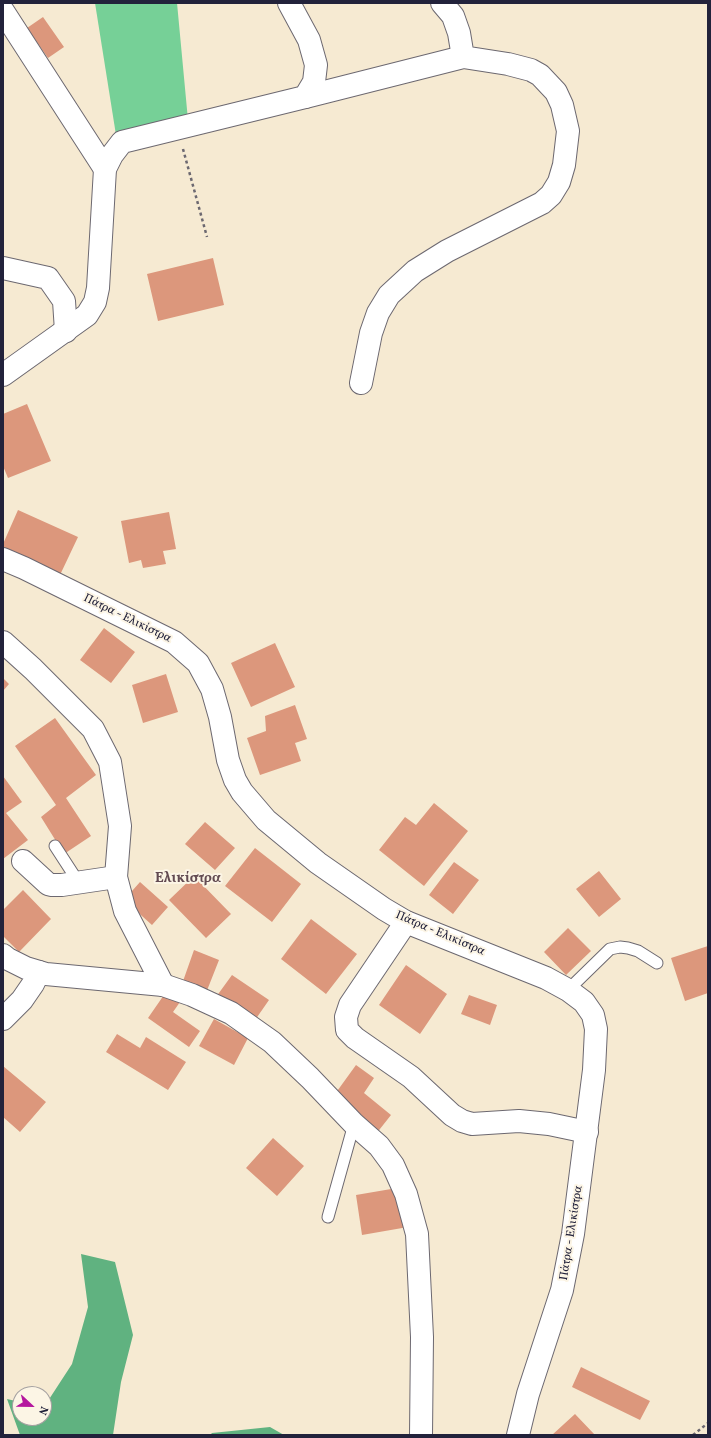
<!DOCTYPE html>
<meta charset="utf-8">
<style>
body{margin:0}
#map{position:relative;width:711px;height:1438px;overflow:hidden;background:#f6ead2;font-family:Vollkorn,serif}
canvas{display:block}
.frame{position:absolute;inset:0;border:4px solid #22223b;pointer-events:none}
.north{position:absolute;left:12px;top:1386px;width:40px;height:40px;box-sizing:border-box;background:#fcf5e5;border:1px solid #a5a1a1;border-radius:50%;rotate:112deg;font-size:11px;font-weight:700;line-height:16px;text-align:center;color:#22223b}
.north::after{content:'';display:block;margin:auto;width:14px;height:18px;background:#b5179e;clip-path:polygon(50% 0,100% 100%,50% 72%,0 100%)}
</style>
<div id="map">
<canvas width="711" height="1438"></canvas>
<div class="frame"></div>
<div class="north">N</div>
</div>
<script>
const g = document.querySelector('canvas').getContext('2d');
g.lineJoin = 'round';
function fill(path, color) { g.fillStyle = color; g.fill(path, 'evenodd'); }
const poly = rows => new Path2D(rows.map(r => 'M' + r).join(''));
function trace(path, color, width, dash) { g.strokeStyle = color; g.lineWidth = width; g.lineCap = dash ? 'butt' : 'round'; g.setLineDash(dash || []); g.stroke(path); }
function drawText(font, color, halo, rows, align = 'center') {
  g.font = font + ' Vollkorn,serif'; g.lineWidth = 4; g.setLineDash([]); g.textBaseline = 'middle'; g.strokeStyle = halo; g.fillStyle = color; for (const [text, x, y, turn = 0] of rows) {
    g.save(); g.translate(x, y); g.rotate((+turn || 0) * Math.PI / 180); g.textAlign = isNaN(turn) ? turn : align; if (halo) g.strokeText(text, 0, 0); g.fillText(text, 0, 0); g.restore();
  }
}
const green = poly([
 [95,3,177,3,188,120,116,135]
]);
const forest = poly([
 [81,1254,115,1262,133,1335,121,1382,113,1435,20,1435,7,1399,20,1402,20,1418,44,1418,44,1407,72,1364,88,1307],
 [270,1427,284,1435,210,1435,212,1433]
]);
const building = poly([
 [43,17,64,47,48,58,27,28],
 [213,258,224,305,158,321,147,274],
 [27,404,51,461,8,478,3,466,3,414],
 [18,510,78,537,60,575,3,549,3,544],
 [169,512,176,549,163,551,166,564,143,568,141,560,129,563,121,521],
 [104,628,135,652,111,683,80,660],
 [275,643,295,687,251,707,231,663],
 [166,674,178,712,143,723,132,685],
 [3,678,9,684,3,691],
 [295,705,307,739,295,743,301,761,260,775,247,738,266,731,265,716],
 [55,718,96,775,66,798,91,836,64,854,41,817,56,805,15,746],
 [3,776,22,802,6,813,28,840,3,859],
 [434,803,468,831,424,886,379,850,405,817,416,825],
 [205,822,235,848,215,870,185,844],
 [255,848,301,884,272,922,225,886],
 [454,862,479,880,453,914,429,895],
 [599,871,621,899,599,917,576,889],
 [194,876,231,914,206,938,169,900],
 [140,882,168,907,152,925,124,900],
 [23,890,51,919,19,952,3,936,3,910],
 [311,919,357,954,326,994,281,959],
 [568,928,591,951,566,975,544,952],
 [708,946,708,993,685,1001,671,958],
 [194,950,219,960,206,993,182,984],
 [406,965,447,994,420,1034,379,1005],
 [232,975,269,1000,253,1023,216,997],
 [166,992,180,1002,173,1012,200,1031,189,1047,148,1018],
 [469,995,497,1005,490,1025,461,1014],
 [214,1019,248,1038,234,1065,199,1046],
 [117,1034,140,1048,146,1037,186,1062,168,1090,106,1052],
 [356,1065,374,1078,364,1093,391,1115,376,1134,335,1094],
 [3,1066,46,1102,20,1132,3,1117],
 [273,1138,304,1166,277,1196,246,1168],
 [397,1188,408,1227,362,1235,356,1195],
 [581,1367,650,1401,640,1420,572,1387],
 [575,1414,595,1435,552,1435]
]);
const path = poly([
 [183,149,207,237],
 [693,1435,708,1423]
]);
const service = poly([
 [55,846,79,883],
 [568,990,610,949,620,947,628,948,638,951,657,963],
 [328,1217,354,1124]
]);
const minor = poly([
 [442,3,453,16,459,33,463,57],
 [3,11,105,169],
 [305,97,463,57,508,64,531,70,540,75,556,92,562,105,568,131,564,165,559,182,551,195,542,203,447,251,415,271,389,295,378,313,371,333,361,383],
 [3,268,48,278,64,301,66,331],
 [23,861,48,884,52,885,62,885,116,877],
 [406,922,350,1005,346,1017,347,1030,355,1038,411,1077,452,1115,462,1121,472,1124,519,1121,549,1124,587,1132],
 [163,985,192,995,231,1013,272,1042,310,1078,354,1124,379,1146,393,1165,406,1194,417,1234,422,1337,421,1435],
 [3,1019,22,1000,33,984,39,972]
]);
const tertiary = poly([
 [3,642,33,669,93,729,110,762,120,826,116,877,125,911,163,985],
 [3,955,8,959,26,968,46,974,163,985]
]);
const secondary = poly([
 [3,375,87,315,95,302,98,288,105,169,112,155,122,142,305,97,314,82,316,65,309,40,289,3],
 [3,559,24,568,174,642,198,663,212,689,220,717,228,760,235,780,242,792,266,820,318,863,384,909,406,922,546,978,568,990,584,1002,593,1015,596,1029,594,1070,573,1234,562,1290,528,1394,518,1435]
]);
const streetNames = [
 ["Πάτρα - Ελικίστρα",127,619,26],
 ["Πάτρα - Ελικίστρα",440,934,23],
 ["Πάτρα - Ελικίστρα",572,1233,-81]
];
const quarterNames = [
 ["Ελικίστρα",188,879]
];
fill(green, '#76d097');
fill(forest, '#60b280');
fill(building, '#dc977c');
trace(service, '#6c6870', 13);
trace(minor, '#6c6870', 24);
trace(tertiary, '#6c6870', 24);
trace(secondary, '#6c6870', 24);
trace(path, '#6c6870', 2.5, [3, 3]);
trace(service, '#fff', 11);
trace(minor, '#fff', 22);
trace(tertiary, '#fff', 22);
trace(secondary, '#fff', 22);
drawText('12px', '#22223b', '#fcf5e5', streetNames);
drawText('bold 14px', '#634b52', '#fcf5e5', quarterNames);
</script>
